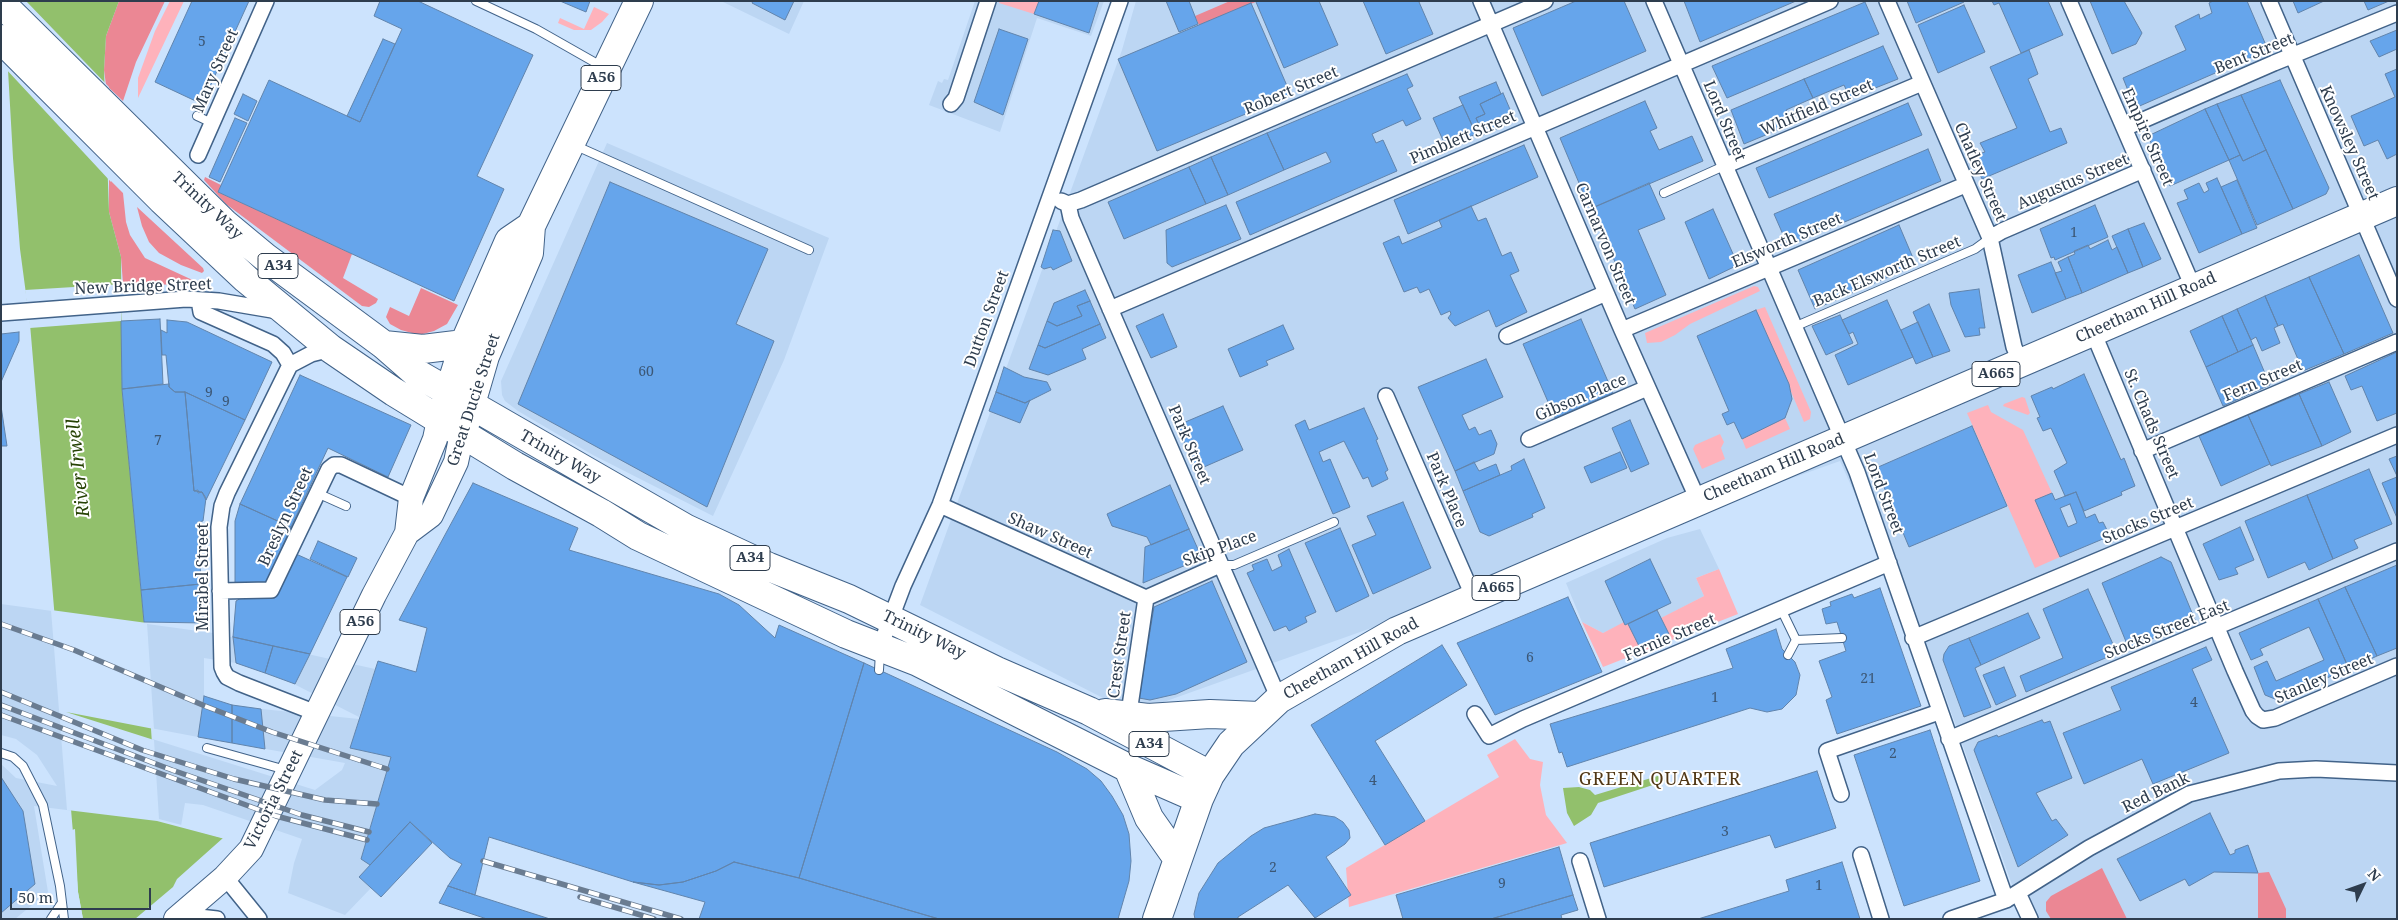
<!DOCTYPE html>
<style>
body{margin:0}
#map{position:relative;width:2398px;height:920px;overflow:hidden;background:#cce3fd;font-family:"Noto Serif",serif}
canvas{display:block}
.frame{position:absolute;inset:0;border:2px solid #2e3d4e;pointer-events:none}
.north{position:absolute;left:2338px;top:860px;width:50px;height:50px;-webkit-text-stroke:4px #fff;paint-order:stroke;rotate:48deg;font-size:14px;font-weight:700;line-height:20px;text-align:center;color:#2e3d4e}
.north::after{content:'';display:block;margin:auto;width:18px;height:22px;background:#2e3d4e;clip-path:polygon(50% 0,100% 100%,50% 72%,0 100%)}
.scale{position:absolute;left:10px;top:888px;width:141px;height:22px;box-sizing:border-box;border:2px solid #2e3d4e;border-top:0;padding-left:6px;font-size:15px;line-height:18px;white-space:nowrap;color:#2e3d4e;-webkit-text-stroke:4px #fff;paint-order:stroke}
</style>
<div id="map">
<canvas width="2398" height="920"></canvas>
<div class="frame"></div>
<div class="north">N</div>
<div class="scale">50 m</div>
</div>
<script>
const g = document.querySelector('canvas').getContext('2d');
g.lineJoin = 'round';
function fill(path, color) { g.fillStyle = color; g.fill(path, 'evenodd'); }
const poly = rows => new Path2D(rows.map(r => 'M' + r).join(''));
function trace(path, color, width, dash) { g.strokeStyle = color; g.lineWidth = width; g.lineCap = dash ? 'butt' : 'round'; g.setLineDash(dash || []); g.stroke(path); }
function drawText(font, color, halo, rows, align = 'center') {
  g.font = font + ' "Noto Serif",serif'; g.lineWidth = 4; g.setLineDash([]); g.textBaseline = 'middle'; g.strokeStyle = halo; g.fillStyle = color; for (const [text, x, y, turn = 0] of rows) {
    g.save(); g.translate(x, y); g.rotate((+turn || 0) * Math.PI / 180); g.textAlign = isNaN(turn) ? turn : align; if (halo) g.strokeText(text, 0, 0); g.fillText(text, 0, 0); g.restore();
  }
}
const built = poly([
 [721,1,804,1,789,34],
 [975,1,1104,1,1091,36,1037,18,1000,132,929,105,938,81,942,83,944,79,948,80],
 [1136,1,2397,1,2397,919,2024,919,1943,689,1840,461,1158,704,1111,702,920,605,1122,50],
 [607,143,829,238,784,360,713,516,593,455,518,411,505,401,502,395,501,381],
 [1700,529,1719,569,1696,578,1704,596,1662,618,1669,634,1625,625,1624,623,1603,633,1582,622,1566,583,1667,538],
 [1,604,213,633,375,669,359,717,284,679,236,663,204,658,204,696,232,705,252,708,359,719,350,748,391,757,361,858,370,865,359,877,371,888,345,915,288,893,294,863,302,839,203,805,185,803,181,826,157,821,34,806,48,892,15,919,1,919,1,764,16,778,57,786,37,755,16,739,1,735],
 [66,712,198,737,345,763,342,770,315,790]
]);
const green = poly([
 [170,1,184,1,138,98,138,78,155,31],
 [1000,1,1039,1,1034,14,999,3],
 [594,7,609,14,602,22,591,30,574,30,558,23,560,18,584,29],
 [1754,286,1758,287,1760,291,1690,324,1675,335,1661,342,1647,343,1645,333],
 [1765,307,1811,412,1810,419,1804,422,1756,310],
 [2022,397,2025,398,2030,413,2028,415,2003,406,2004,404],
 [1988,405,1991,412,2023,430,2052,493,2036,501,2060,557,2035,568,1967,413],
 [1785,418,1790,429,1746,449,1742,439],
 [1720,434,1724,442,1721,448,1725,459,1702,469,1693,449,1695,445],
 [1719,569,1738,614,1603,667,1582,622,1603,633,1624,622,1625,625,1628,624,1669,634,1661,618,1704,596,1696,578],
 [1515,739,1530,759,1543,762,1540,785,1546,815,1567,843,1349,907,1346,868,1499,777,1487,755]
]);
const forest = poly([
 [119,1,165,1,136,62,123,101,106,85,104,70,106,36],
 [1230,1,1258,1,1199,25,1195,16],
 [205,177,221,185,218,192,352,254,343,278,378,299,376,303,369,307,362,306,226,204,204,180],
 [109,179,123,193,126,222,130,235,145,258,199,283,199,285,123,284,121,257,109,212],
 [137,207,203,268,204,271,202,273,181,265,159,253,149,242,142,226],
 [421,288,458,305,447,324,434,331,419,335,401,330,390,324,386,317,390,307,409,316],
 [2102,868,2127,919,2051,919,2046,911,2046,902,2051,896],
 [2269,872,2286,909,2286,919,2258,919,2258,873]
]);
const water = poly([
 [13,1,119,1,106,36,104,70,109,212,121,257,122,389,144,622,157,820,223,838,177,879,173,887,135,919,83,919,78,892,30,324,20,249,13,158,8,70],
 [1661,775,1665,781,1598,803,1591,815,1574,826,1567,813,1563,788,1579,787,1590,790,1595,795]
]);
const pier = poly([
 [11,1,26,1,109,87,111,182,5,68],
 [123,284,121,321,30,328,25,290],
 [51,610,147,623,154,729,66,712,154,740,159,819,223,836,225,839,157,821,67,810],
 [75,829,78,892,83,919,80,919,75,892,69,831]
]);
const building = poly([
 [192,1,249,1,202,104,155,82,192,1],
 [380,1,418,1,533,55,477,176,504,189,454,301,218,192,269,80,360,122,402,29,374,16,380,1],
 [560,1,590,1,586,12,560,1],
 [753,1,794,1,785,20,752,3,753,1],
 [1039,1,1099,1,1089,33,1034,14,1039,1],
 [1166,1,1189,1,1198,24,1179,32,1166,1],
 [1258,1,1319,1,1338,45,1284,68,1256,2,1258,1],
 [1363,1,1422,1,1419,2,1433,34,1386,54,1363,1],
 [1576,1,1624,1,1646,51,1542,96,1513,28,1576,1],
 [1684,1,1796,1,1700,42,1684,1],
 [1907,1,1964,1,1964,2,1916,23,1907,1],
 [1992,1,2048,1,2063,35,2021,53,1999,3,1994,5,1992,1],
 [2090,1,2124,1,2142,33,2136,44,2112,54,2090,1],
 [2213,1,2247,1,2268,50,2135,108,2123,78,2186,50,2175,26,2199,14,2200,19,2212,13,2209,3,2213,1],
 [2293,1,2324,1,2298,13,2293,1],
 [2364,1,2389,1,2368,10,2364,1],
 [1865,2,1879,34,1727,98,1712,66,1865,2],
 [1251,3,1291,95,1157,151,1118,59,1251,3],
 [1964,5,1985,52,1938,73,1918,25,1964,5],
 [999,29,1028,39,1003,115,974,102,999,29],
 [2397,30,2397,49,2379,57,2370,41,2397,30],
 [383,39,395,44,360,122,347,116,383,39],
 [1883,46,1898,79,1850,98,1844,85,1813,98,1804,79,1883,46],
 [2029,50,2038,74,2028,79,2050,132,2061,128,2067,143,1982,179,1972,156,1985,152,1980,143,2017,128,1990,67,2029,50],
 [2397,69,2397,154,2387,159,2378,140,2364,146,2351,116,2395,97,2385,74,2397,69],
 [1407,74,1413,86,1407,89,1421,119,1406,126,1403,120,1372,134,1376,143,1383,140,1397,171,1250,235,1236,202,1331,162,1326,152,1284,170,1267,133,1407,74],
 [1804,79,1813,98,1786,110,1792,124,1744,144,1731,110,1804,79],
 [2280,80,2329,188,2326,194,2293,209,2241,95,2280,80],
 [1496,82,1501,94,1480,104,1485,114,1476,118,1482,131,1476,134,1459,97,1496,82],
 [1503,93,1515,121,1483,135,1476,118,1485,114,1480,104,1503,93],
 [243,94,257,101,248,121,234,114,243,94],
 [2241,95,2266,150,2243,161,2217,104,2241,95],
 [1645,101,1657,128,1650,131,1659,150,1692,136,1703,161,1590,209,1560,138,1645,101],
 [1908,103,1922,135,1769,198,1756,168,1908,103],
 [2217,104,2240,155,2229,160,2205,109,2217,104],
 [1463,105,1476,134,1446,147,1433,118,1463,105],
 [2205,109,2229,160,2170,186,2148,136,2205,109],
 [235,118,247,123,220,182,209,177,235,118],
 [1267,133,1284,170,1228,195,1211,157,1267,133],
 [1524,145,1538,177,1408,234,1394,200,1524,145],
 [1928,149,1941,181,1788,246,1774,214,1928,149],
 [2266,150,2293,209,2257,225,2229,160,2240,155,2243,161,2266,150],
 [1211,157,1228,195,1206,204,1189,167,1211,157],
 [1189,167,1206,204,1124,239,1108,202,1189,167],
 [2217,178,2242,234,2199,253,2177,203,2188,199,2184,190,2199,183,2204,193,2209,190,2206,183,2217,178],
 [2237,180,2257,228,2242,234,2221,187,2237,180],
 [610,182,768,249,736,324,774,341,707,507,518,404,610,182],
 [1649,183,1665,219,1638,230,1666,295,1635,309,1592,208,1649,183],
 [1226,205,1241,239,1172,267,1167,263,1166,230,1226,205],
 [2095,205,2108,237,2055,260,2054,257,2051,258,2040,229,2095,205],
 [1471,206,1478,221,1486,218,1502,256,1511,252,1519,271,1510,275,1527,312,1496,327,1489,310,1455,326,1448,318,1451,314,1450,311,1441,315,1429,289,1420,293,1417,287,1404,292,1383,243,1399,236,1402,244,1442,227,1439,220,1471,206],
 [1713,209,1738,265,1709,279,1685,222,1713,209],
 [2144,223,2161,259,2143,267,2128,229,2144,223],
 [1899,225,1916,265,1815,309,1798,270,1899,225],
 [2128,229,2143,267,2128,273,2112,236,2128,229],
 [1053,230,1060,231,1072,261,1053,270,1051,267,1044,269,1041,267,1053,230],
 [2108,240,2112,250,2117,247,2128,273,2082,293,2068,257,2075,254,2074,251,2088,245,2090,249,2108,240],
 [2359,255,2393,333,2344,354,2309,277,2359,255],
 [2068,257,2082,293,2066,299,2055,273,2062,271,2058,262,2068,257],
 [2051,262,2066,299,2032,313,2018,275,2051,262],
 [2309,277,2344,354,2303,371,2283,324,2278,326,2265,296,2309,277],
 [1979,289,1985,328,1979,328,1980,335,1965,337,1951,305,1949,293,1979,289],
 [1085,290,1090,301,1077,306,1082,316,1057,326,1047,321,1054,303,1085,290],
 [2265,296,2278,326,2274,328,2280,343,2262,351,2256,337,2251,340,2237,309,2265,296],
 [1887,300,1913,357,1848,385,1835,355,1858,344,1853,332,1849,334,1842,320,1887,300],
 [1090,301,1100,324,1045,348,1038,345,1047,321,1057,326,1082,316,1077,306,1090,301],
 [1929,304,1950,351,1933,357,1913,312,1929,304],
 [2237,309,2253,345,2238,352,2222,316,2237,309],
 [1756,310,1789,384,1792,399,1785,418,1742,439,1734,422,1727,425,1722,414,1729,411,1697,336,1756,310],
 [1163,314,1177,347,1151,358,1136,326,1163,314],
 [1840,315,1853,343,1826,355,1812,326,1840,315],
 [2222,316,2238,352,2206,367,2190,331,2222,316],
 [160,319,163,384,122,389,121,321,160,319],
 [1581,319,1613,393,1555,418,1523,344,1581,319],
 [167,320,187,322,272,362,245,420,185,392,175,392,169,387,166,355,162,355,161,330,167,333,167,320],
 [1918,322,1933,357,1916,364,1901,330,1918,322],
 [1100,324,1106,338,1082,349,1086,359,1048,375,1029,369,1038,345,1045,348,1100,324],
 [1283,325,1294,349,1266,361,1268,365,1240,377,1228,349,1283,325],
 [19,332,19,341,1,382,1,334,19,332],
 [2253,345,2270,385,2223,406,2206,367,2253,345],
 [2397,352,2397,413,2377,421,2362,386,2351,390,2345,376,2397,352],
 [1486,359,1503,397,1462,415,1469,430,1475,427,1479,435,1491,430,1497,444,1494,454,1455,471,1418,387,1486,359],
 [1004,367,1024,377,1047,382,1051,390,1025,403,996,392,1004,367],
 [2084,374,2121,460,2124,458,2135,486,2121,492,2122,495,2084,511,2076,492,2065,496,2054,471,2067,463,2051,428,2043,431,2037,418,2040,417,2031,396,2052,387,2053,389,2084,374],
 [300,375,411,425,388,477,328,448,291,527,240,504,300,375],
 [2329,382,2351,432,2322,446,2299,394,2329,382],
 [169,384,169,387,175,392,185,392,194,491,198,490,198,493,202,492,206,498,203,521,198,522,201,584,141,590,122,389,169,384],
 [185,392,245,420,206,500,202,492,194,491,185,392],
 [996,392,1025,403,1030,400,1020,423,989,411,996,392],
 [2299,394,2322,446,2271,466,2248,415,2299,394],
 [1,406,7,446,1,446,1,406],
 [1223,406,1243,450,1197,470,1179,431,1183,423,1223,406],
 [1364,408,1378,439,1376,440,1388,470,1385,472,1388,479,1372,487,1368,477,1363,479,1344,441,1319,452,1323,462,1330,459,1350,507,1333,514,1295,425,1305,420,1309,430,1364,408],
 [2248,415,2270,464,2221,486,2199,436,2248,415],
 [1630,420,1649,464,1631,472,1612,428,1630,420],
 [1972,426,2007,506,1909,547,1876,468,1972,426],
 [1620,452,1627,468,1591,483,1584,467,1620,452],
 [2397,456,2397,476,2389,459,2397,456],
 [1524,459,1545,508,1532,514,1533,517,1489,536,1480,532,1463,491,1512,470,1511,466,1524,459],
 [1474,462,1479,471,1496,464,1500,475,1463,491,1455,471,1474,462],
 [2369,469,2392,524,2354,540,2358,548,2333,559,2307,495,2369,469],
 [2397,477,2397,518,2382,483,2397,477],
 [473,483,578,528,569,550,719,594,739,605,775,638,779,625,864,663,799,878,734,862,716,871,683,882,659,885,633,882,489,837,475,895,448,886,462,864,450,858,410,822,370,865,361,859,391,757,350,748,378,661,416,672,427,628,399,620,473,483],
 [1170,485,1189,529,1151,545,1147,537,1112,526,1107,514,1170,485],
 [2076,492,2086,518,2095,514,2099,523,2103,522,2110,536,2060,557,2035,500,2052,493,2055,500,2076,492],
 [2070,504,2077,523,2068,527,2060,508,2070,504],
 [2307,495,2333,559,2309,570,2305,562,2268,578,2245,521,2307,495],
 [1403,502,1431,568,1373,594,1352,545,1376,535,1367,516,1403,502],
 [240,504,291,527,266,583,235,583,235,521,240,504],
 [2240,527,2254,560,2235,568,2238,574,2219,580,2203,544,2240,527],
 [1340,528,1369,596,1336,612,1305,543,1340,528],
 [1189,529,1201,556,1198,560,1143,583,1145,547,1189,529],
 [318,541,357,558,348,577,310,559,318,541],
 [1289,549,1316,612,1305,617,1307,622,1289,631,1286,626,1274,631,1247,573,1254,570,1252,565,1267,559,1272,571,1282,566,1278,555,1289,549],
 [296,554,347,577,310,654,233,637,236,601,241,598,275,598,296,554],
 [2161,557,2171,562,2195,620,2129,649,2102,583,2161,557],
 [1650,559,1671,603,1625,625,1605,581,1650,559],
 [2397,565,2397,648,2377,656,2345,587,2397,565],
 [1212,581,1247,662,1176,694,1150,700,1139,698,1154,607,1212,581],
 [200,584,204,623,144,622,141,590,200,584],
 [2345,587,2377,656,2349,669,2318,599,2345,587],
 [1880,588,1921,706,1837,734,1826,700,1832,697,1819,661,1846,651,1837,622,1826,624,1822,609,1831,606,1830,602,1852,594,1854,598,1880,588],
 [2088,589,2117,653,2026,692,2020,676,2063,658,2043,609,2088,589],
 [1568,597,1602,672,1495,715,1457,643,1568,597],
 [2318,599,2349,669,2275,699,2265,695,2254,667,2267,661,2276,681,2324,660,2309,627,2260,649,2263,655,2251,660,2239,633,2318,599],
 [1657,610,1669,634,1640,648,1628,624,1657,610],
 [2028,613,2040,638,1981,665,1969,638,2028,613],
 [1776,629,1782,649,1795,662,1800,675,1796,695,1782,709,1767,712,1750,708,1567,767,1562,752,1559,753,1550,724,1733,668,1726,649,1776,629],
 [233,637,273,646,265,673,236,663,233,637],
 [1969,638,1981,665,1975,668,1991,707,1964,717,1943,660,1944,654,1949,646,1969,638],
 [1442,645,1467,685,1375,741,1425,821,1385,845,1311,725,1442,645],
 [273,646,310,654,295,684,265,673,273,646],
 [2206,647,2212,660,2192,669,2229,753,2153,784,2142,759,2084,784,2063,733,2121,710,2111,687,2206,647],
 [864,663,1057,752,1087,769,1101,781,1112,796,1123,815,1129,834,1131,861,1129,881,1118,919,939,919,799,878,864,663],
 [2004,667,2016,696,1996,705,1983,675,2004,667],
 [204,696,232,705,232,743,198,737,204,696],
 [232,705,261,709,265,749,232,743,232,705],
 [2042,720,2044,723,2050,721,2072,778,2036,793,2052,821,2056,819,2068,835,2018,867,1974,750,1978,742,1997,735,1998,737,2042,720],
 [1930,730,1980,881,1904,906,1854,755,1930,730],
 [1817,771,1836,828,1775,848,1770,835,1604,887,1590,843,1817,771],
 [1,777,23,811,35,884,1,913,1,777],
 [2210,813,2230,855,2235,853,2235,850,2248,845,2258,873,2214,872,2189,886,2185,879,2140,901,2117,859,2210,813],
 [1315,814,1335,817,1343,822,1349,830,1350,838,1345,844,1326,857,1351,895,1315,918,1288,885,1238,917,1238,919,1195,919,1194,914,1199,893,1218,863,1251,836,1264,828,1315,814],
 [410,822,432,843,381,897,359,877,410,822],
 [1559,847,1573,895,1491,919,1403,919,1396,895,1559,847],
 [734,862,799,878,939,919,699,919,705,902,633,882,659,885,683,882,716,871,734,862],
 [1842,862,1860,919,1698,919,1789,891,1786,880,1842,862],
 [448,886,475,895,550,919,487,919,439,903,448,886],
 [1573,895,1578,910,1561,915,1562,919,1491,919,1573,895]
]);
const lane = poly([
 [476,1,536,29,603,67],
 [197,116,212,123],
 [574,145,809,250],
 [1664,193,1724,166],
 [1794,327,1975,249,1990,238],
 [317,493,346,506],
 [1220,565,1234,565,1334,522],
 [1781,609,1796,640,1842,638],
 [1788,655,1796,640],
 [879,670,880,652],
 [207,748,286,770],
 [1,753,13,757,23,766,43,805,60,886,64,919],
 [51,919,61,904]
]);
const street = poly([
 [1481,1,1622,330,1698,500],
 [1654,1,1857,472,2006,900],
 [1887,1,1990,238,2014,347,2021,363],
 [2069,1,2193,287],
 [2269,1,2397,299],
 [951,104,956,98,988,1],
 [2125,128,2274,63,2397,13],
 [198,155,266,1],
 [1724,166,1922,83],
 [1061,201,1068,204,1081,200,1545,1],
 [1068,204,1071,218,1089,260,1279,699],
 [1990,238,2002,231,2143,170],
 [199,300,201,312,273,344,283,353,290,365],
 [1110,309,1830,1],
 [1,313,186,299,219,301,278,311],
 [1622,330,1965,185],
 [2093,332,2235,671,2253,711,2257,716,2263,720,2275,718,2397,666],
 [1507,336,1606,293],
 [1386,396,1474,598],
 [1529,439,1647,388],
 [2142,451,2397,342],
 [940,505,1146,598],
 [220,591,271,590,329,469,334,465,341,465,411,498],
 [1146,598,1220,565],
 [1913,638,2397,435],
 [880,647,903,586,940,505,1120,1],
 [316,713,239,683,227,677,224,672,222,667,219,527,222,506,227,493,290,365,311,354,331,349],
 [1475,714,1489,736,1523,719,1889,563],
 [1131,717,1130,706,1146,598],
 [1949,739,2397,551],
 [1841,794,1827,751,1939,712],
 [1861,855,1881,919],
 [1580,861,1598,919],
 [225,877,259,919],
 [2018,893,2030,919],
 [181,915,217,919],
 [1951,919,2006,900,2089,848,2189,794,2279,771,2316,769,2397,773]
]);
const primary = poly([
 [407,533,431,515,456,462,462,434],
 [176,919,225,877,251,849,374,595,407,533,411,498,435,439,439,420]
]);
const highway = poly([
 [1,3,224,223,265,257,384,345,416,373,685,528,769,567,849,599,997,671,1089,711,1210,775],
 [1,39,162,200,246,279,331,349,394,392,515,466,601,513,638,536,846,634,918,662,1128,768,1199,799],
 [384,345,423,349,464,344],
 [444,408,464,344,509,241,531,226],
 [466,421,485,356,529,253,531,226,639,1],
 [1105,713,1148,718,1210,714,1260,716],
 [1128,768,1149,818,1177,858],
 [1157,919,1199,799,1210,775,1231,744,1279,699,1397,631,2397,201]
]);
const rail = poly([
 [1,624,74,650,205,706,272,732,387,769],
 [1,692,142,750,234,779,325,800,377,804],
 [1,705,172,770,302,815,369,832],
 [1,715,276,816,367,840],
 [483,861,681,919],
 [580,897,654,919]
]);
const numberNames = [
 ["5",202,42],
 ["1",2074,233],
 ["60",646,372],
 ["9",209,393],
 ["9",226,402],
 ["7",158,441],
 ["6",1530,658],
 ["21",1868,679],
 ["1",1715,698],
 ["4",2194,703],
 ["2",1893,754],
 ["4",1373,781],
 ["3",1725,832],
 ["2",1273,868],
 ["9",1502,884],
 ["1",1819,886]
];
const shields = [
 [601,78,40],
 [278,266,40],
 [1996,374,48],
 [750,558,40],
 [1496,588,48],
 [360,622,40],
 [1149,744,40]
];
const shieldNames = [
 ["A56",601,78],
 ["A34",278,266],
 ["A665",1996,374],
 ["A34",750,558],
 ["A665",1496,588],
 ["A56",360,622],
 ["A34",1149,744]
];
const streetNames = [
 ["Bent Street",2254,54,-22],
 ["Mary Street",216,71,-66],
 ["Robert Street",1291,91,-23],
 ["Whitfield Street",1817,108,-23],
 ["Lord Street",1724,121,67],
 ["Empire Street",2147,137,66],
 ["Pimblett Street",1463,138,-23],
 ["Knowsley Street",2349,143,66],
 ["Chatley Street",1980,172,66],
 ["Augustus Street",2073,182,-23],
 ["Trinity Way",207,206,43],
 ["Elsworth Street",1787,241,-23],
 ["Carnarvon Street",1605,244,67],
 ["Back Elsworth Street",1887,272,-23],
 ["New Bridge Street",143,287,-2],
 ["Cheetham Hill Road",2146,308,-24],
 ["Dutton Street",987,319,-70],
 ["Fern Street",2263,381,-23],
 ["Gibson Place",1581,398,-23],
 ["Great Ducie Street",474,400,-72],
 ["St. Chads Street",2151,424,67],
 ["Park Street",1189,445,67],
 ["Trinity Way",560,457,30],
 ["Cheetham Hill Road",1774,468,-23],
 ["Park Place",1446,490,67],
 ["Lord Street",1883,494,69],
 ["Breslyn Street",286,517,-65],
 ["Stocks Street",2148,521,-23],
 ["Shaw Street",1050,536,24],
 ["Skip Place",1220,549,-20],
 ["Mirabel Street",203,577,-90],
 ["Stocks Street East",2167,630,-22],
 ["Trinity Way",924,635,26],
 ["Fernie Street",1670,638,-23],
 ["Crest Street",1120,655,-82],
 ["Cheetham Hill Road",1351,659,-29],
 ["Stanley Street",2324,679,-23],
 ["Red Bank",2156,793,-26],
 ["Victoria Street",274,800,-63]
];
const waterNames = [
 ["River Irwell",79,468,-96]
];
const neighbourhoodNames = [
 ["GREEN QUARTER",1660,780]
];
fill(built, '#bcd6f3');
fill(green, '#feb2bb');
fill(forest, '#eb8794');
fill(water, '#92c06c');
fill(pier, '#cce3fd');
fill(building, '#66a5eb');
trace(building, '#6184ac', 1);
trace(lane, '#426389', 10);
trace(street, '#426389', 18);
trace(primary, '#426389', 26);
trace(highway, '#426389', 30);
trace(lane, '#fff', 8);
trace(street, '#fff', 15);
trace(primary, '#fff', 24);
trace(highway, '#fff', 28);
trace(rail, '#6a7c91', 5.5);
trace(rail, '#fff', 4, [11]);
drawText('14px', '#3c5775', null, numberNames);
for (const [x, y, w] of shields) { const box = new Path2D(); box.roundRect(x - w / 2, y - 12.5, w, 25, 4); g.fillStyle = '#fff'; g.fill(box); trace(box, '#2e3d4e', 1); }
drawText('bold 15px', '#2e3d4e', null, shieldNames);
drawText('16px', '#2e3d4e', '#fff', streetNames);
drawText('italic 18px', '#264204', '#fff', waterNames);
g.letterSpacing = '1px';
drawText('18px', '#503715', '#fff', neighbourhoodNames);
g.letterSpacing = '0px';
</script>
